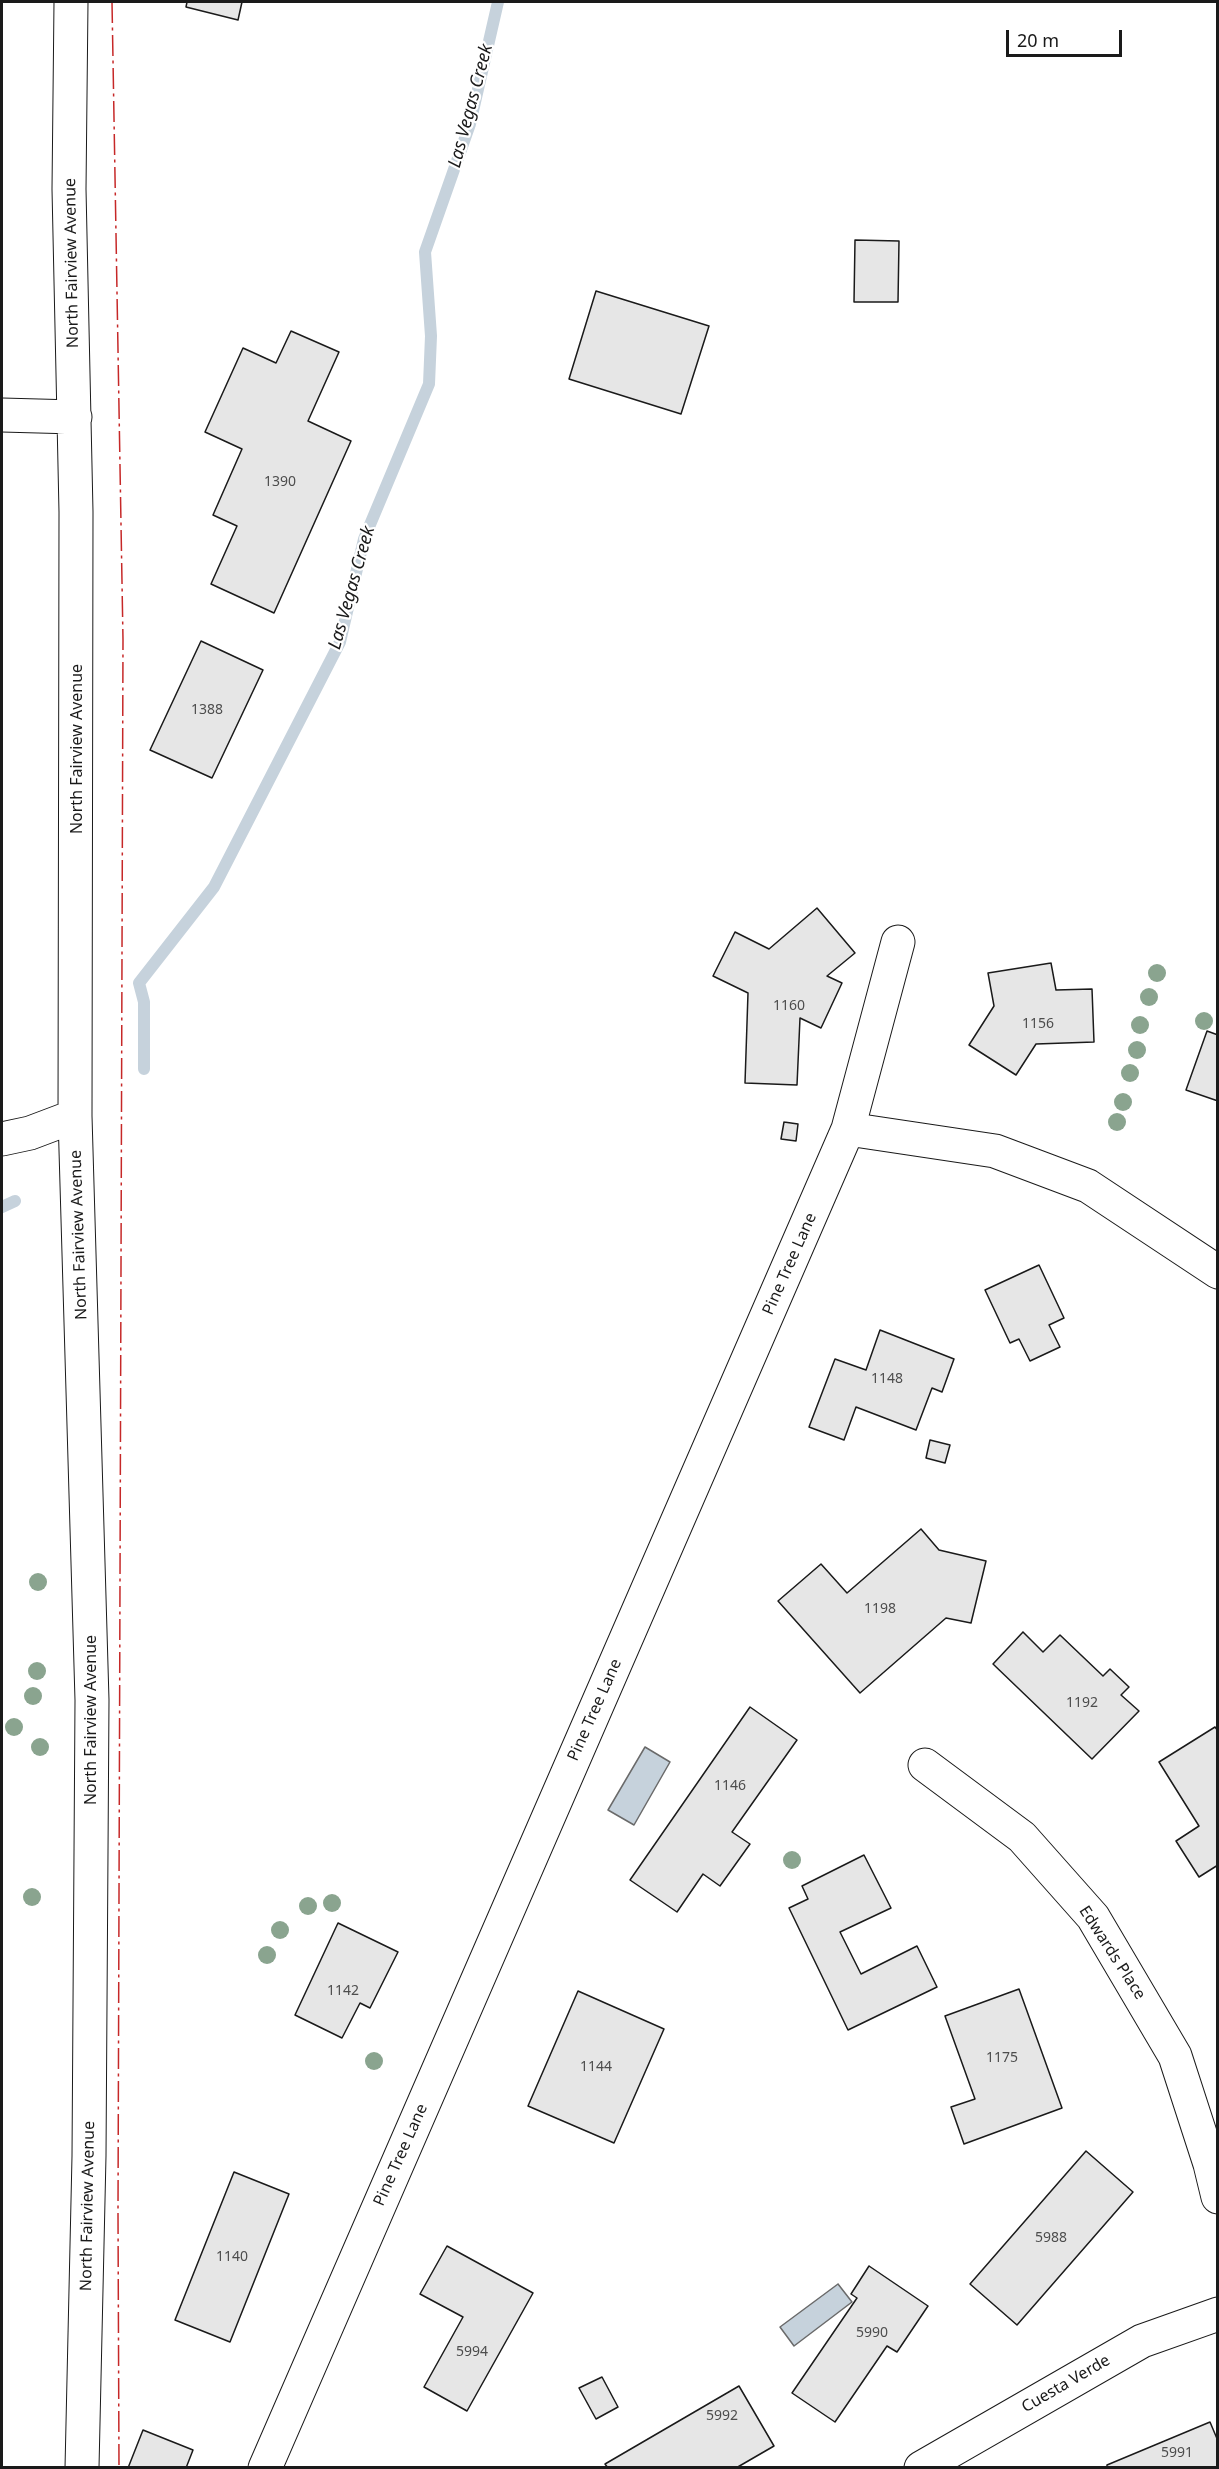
<!DOCTYPE html>
<style>
body{margin:0}
#map{position:relative;width:1219px;height:2469px;overflow:hidden;background:#fff;font-family:"Noto Sans",sans-serif}
canvas{display:block}
.frame{position:absolute;inset:0;border:3px solid #1a1a1a;pointer-events:none}
.scale{position:absolute;left:1006px;top:30px;width:116px;height:27px;box-sizing:border-box;border:3px solid #1a1a1a;border-top:0;padding-left:8px;font-size:18px;line-height:21px;white-space:nowrap;color:#1a1a1a;-webkit-text-stroke:4px #fff;paint-order:stroke}
</style>
<div id="map">
<canvas width="1219" height="2469"></canvas>
<div class="frame"></div>
<div class="scale">20 m</div>
</div>
<script>
const g = document.querySelector('canvas').getContext('2d');
g.lineJoin = 'round';
function fill(path, color) { g.fillStyle = color; g.fill(path, 'evenodd'); }
const poly = rows => new Path2D(rows.map(r => 'M' + r).join(''));
function trace(path, color, width, dash) { g.strokeStyle = color; g.lineWidth = width; g.lineCap = dash ? 'butt' : 'round'; g.setLineDash(dash || []); g.stroke(path); }
function drawText(font, color, halo, rows, align = 'center') {
  g.font = font + ' "Noto Sans",sans-serif'; g.lineWidth = 4.5; g.setLineDash([]); g.textBaseline = 'middle'; g.strokeStyle = halo; g.fillStyle = color; for (const [text, x, y, turn = 0] of rows) {
    g.save(); g.translate(x, y); g.rotate((+turn || 0) * Math.PI / 180); g.textAlign = isNaN(turn) ? turn : align; if (halo) g.strokeText(text, 0, 0); g.fillText(text, 0, 0); g.restore();
  }
}
const water = poly([
 [645,1747,670,1762,634,1825,608,1810,645,1747],
 [838,2284,852,2302,794,2346,780,2327,838,2284]
]);
const stream = poly([
 [144,1069,144,1002,139,983,214,887,340,642,364,539,429,384,431,336,425,252,470,124,498,2],
 [2,1207,15,1201]
]);
const building = poly([
 [187,2,242,2,238,20,186,7,187,2],
 [855,240,899,241,898,302,854,302,855,240],
 [596,291,709,326,681,414,569,379,596,291],
 [291,331,339,352,308,421,351,441,274,613,211,584,237,526,213,515,242,449,205,432,243,348,276,363,291,331],
 [201,641,263,670,212,778,150,750,201,641],
 [817,908,855,953,827,976,842,983,821,1028,800,1018,797,1085,745,1083,748,993,713,976,735,932,769,949,817,908],
 [1051,963,1056,990,1092,989,1094,1042,1036,1044,1016,1075,969,1045,994,1006,988,973,1051,963],
 [1207,1031,1218,1035,1218,1101,1186,1090,1207,1031],
 [784,1122,798,1124,796,1141,781,1139,784,1122],
 [1039,1265,1064,1318,1049,1325,1060,1347,1030,1361,1019,1339,1010,1343,985,1290,1039,1265],
 [880,1330,954,1359,942,1392,932,1388,916,1430,856,1407,844,1440,809,1427,835,1359,866,1370,880,1330],
 [930,1440,950,1445,945,1463,926,1458,930,1440],
 [921,1529,939,1550,986,1561,971,1623,946,1618,860,1693,778,1601,821,1564,847,1593,921,1529],
 [1023,1632,1043,1652,1060,1635,1103,1676,1110,1669,1129,1687,1121,1695,1139,1711,1092,1759,993,1664,1023,1632],
 [750,1707,797,1740,732,1832,750,1844,720,1886,703,1874,677,1912,630,1880,750,1707],
 [1215,1727,1218,1731,1218,1865,1199,1877,1176,1841,1199,1826,1159,1762,1215,1727],
 [864,1855,891,1908,840,1932,861,1974,917,1946,937,1987,848,2030,789,1908,808,1899,802,1886,864,1855],
 [338,1923,398,1952,370,2008,360,2003,342,2038,295,2015,338,1923],
 [1019,1989,1062,2108,964,2144,951,2107,975,2099,945,2016,1019,1989],
 [578,1991,664,2029,614,2143,528,2106,578,1991],
 [1086,2151,1133,2192,1017,2325,970,2284,1086,2151],
 [234,2172,289,2194,230,2342,175,2320,234,2172],
 [447,2246,533,2293,467,2411,424,2387,463,2317,420,2294,447,2246],
 [869,2266,928,2306,897,2352,887,2346,835,2422,792,2393,857,2298,851,2294,869,2266],
 [602,2377,618,2407,596,2419,579,2388,602,2377],
 [739,2386,774,2446,736,2468,608,2468,605,2464,739,2386],
 [1210,2422,1218,2441,1218,2468,1107,2468,1107,2465,1210,2422],
 [143,2430,193,2450,186,2468,128,2468,143,2430]
]);
const minor = poly([
 [71,2,69,189,76,512,75,1116,92,1700,89,2156,82,2468],
 [2,415,75,417],
 [848,1129,995,1151,1088,1186,1218,1272],
 [2,1139,30,1133,75,1116],
 [925,1765,1022,1837,1093,1917,1175,2056,1210,2164,1218,2197],
 [265,2468,848,1129,898,942],
 [921,2468,1142,2341,1218,2314]
]);
const power = poly([
 [112,2,123,640,118,2212,119,2468]
]);
const trees = [
 [1157,973],
 [1149,997],
 [1204,1021],
 [1140,1025],
 [1137,1050],
 [1130,1073],
 [1123,1102],
 [1117,1122],
 [38,1582],
 [37,1671],
 [33,1696],
 [14,1727],
 [40,1747],
 [792,1860],
 [32,1897],
 [332,1903],
 [308,1906],
 [280,1930],
 [267,1955],
 [374,2061]
];
const numberNames = [
 ["1390",280,482],
 ["1388",207,710],
 ["1160",789,1006],
 ["1156",1038,1024],
 ["1148",887,1379],
 ["1198",880,1609],
 ["1192",1082,1703],
 ["1146",730,1786],
 ["1142",343,1991],
 ["1175",1002,2058],
 ["1144",596,2067],
 ["5988",1051,2238],
 ["1140",232,2257],
 ["5990",872,2333],
 ["5994",472,2352],
 ["5992",722,2416],
 ["5991",1177,2453]
];
const streetNames = [
 ["North Fairview Avenue",72,263,-91],
 ["North Fairview Avenue",77,749,-90],
 ["North Fairview Avenue",79,1235,-92],
 ["Pine Tree Lane",790,1264,-66],
 ["Pine Tree Lane",595,1710,-66],
 ["North Fairview Avenue",91,1720,-90],
 ["Edwards Place",1112,1953,57],
 ["Pine Tree Lane",401,2155,-66],
 ["North Fairview Avenue",88,2206,-89],
 ["Cuesta Verde",1066,2384,-30]
];
const waterNames = [
 ["Las Vegas Creek",471,106,-75],
 ["Las Vegas Creek",352,588,-74]
];
fill(water, '#c6d2dc');
trace(water, '#6a6a6a', 1.5);
trace(stream, '#c6d2dc', 12);
fill(building, '#e6e6e6');
trace(building, '#1a1a1a', 1.5);
trace(minor, '#1a1a1a', 35);
trace(minor, '#fff', 33);
trace(power, '#c62828', 1.5, [21, 4.5, 3, 4.5]);
g.fillStyle = '#8aa48f';
for (const [x, y] of trees) { g.beginPath(); g.arc(x, y, 9, 0, 2 * Math.PI); g.fill(); }
drawText('14px', '#4d4d4d', null, numberNames);
drawText('16px', '#1a1a1a', '#fff', streetNames);
drawText('italic 18px', '#1a1a1a', '#fff', waterNames);
</script>
